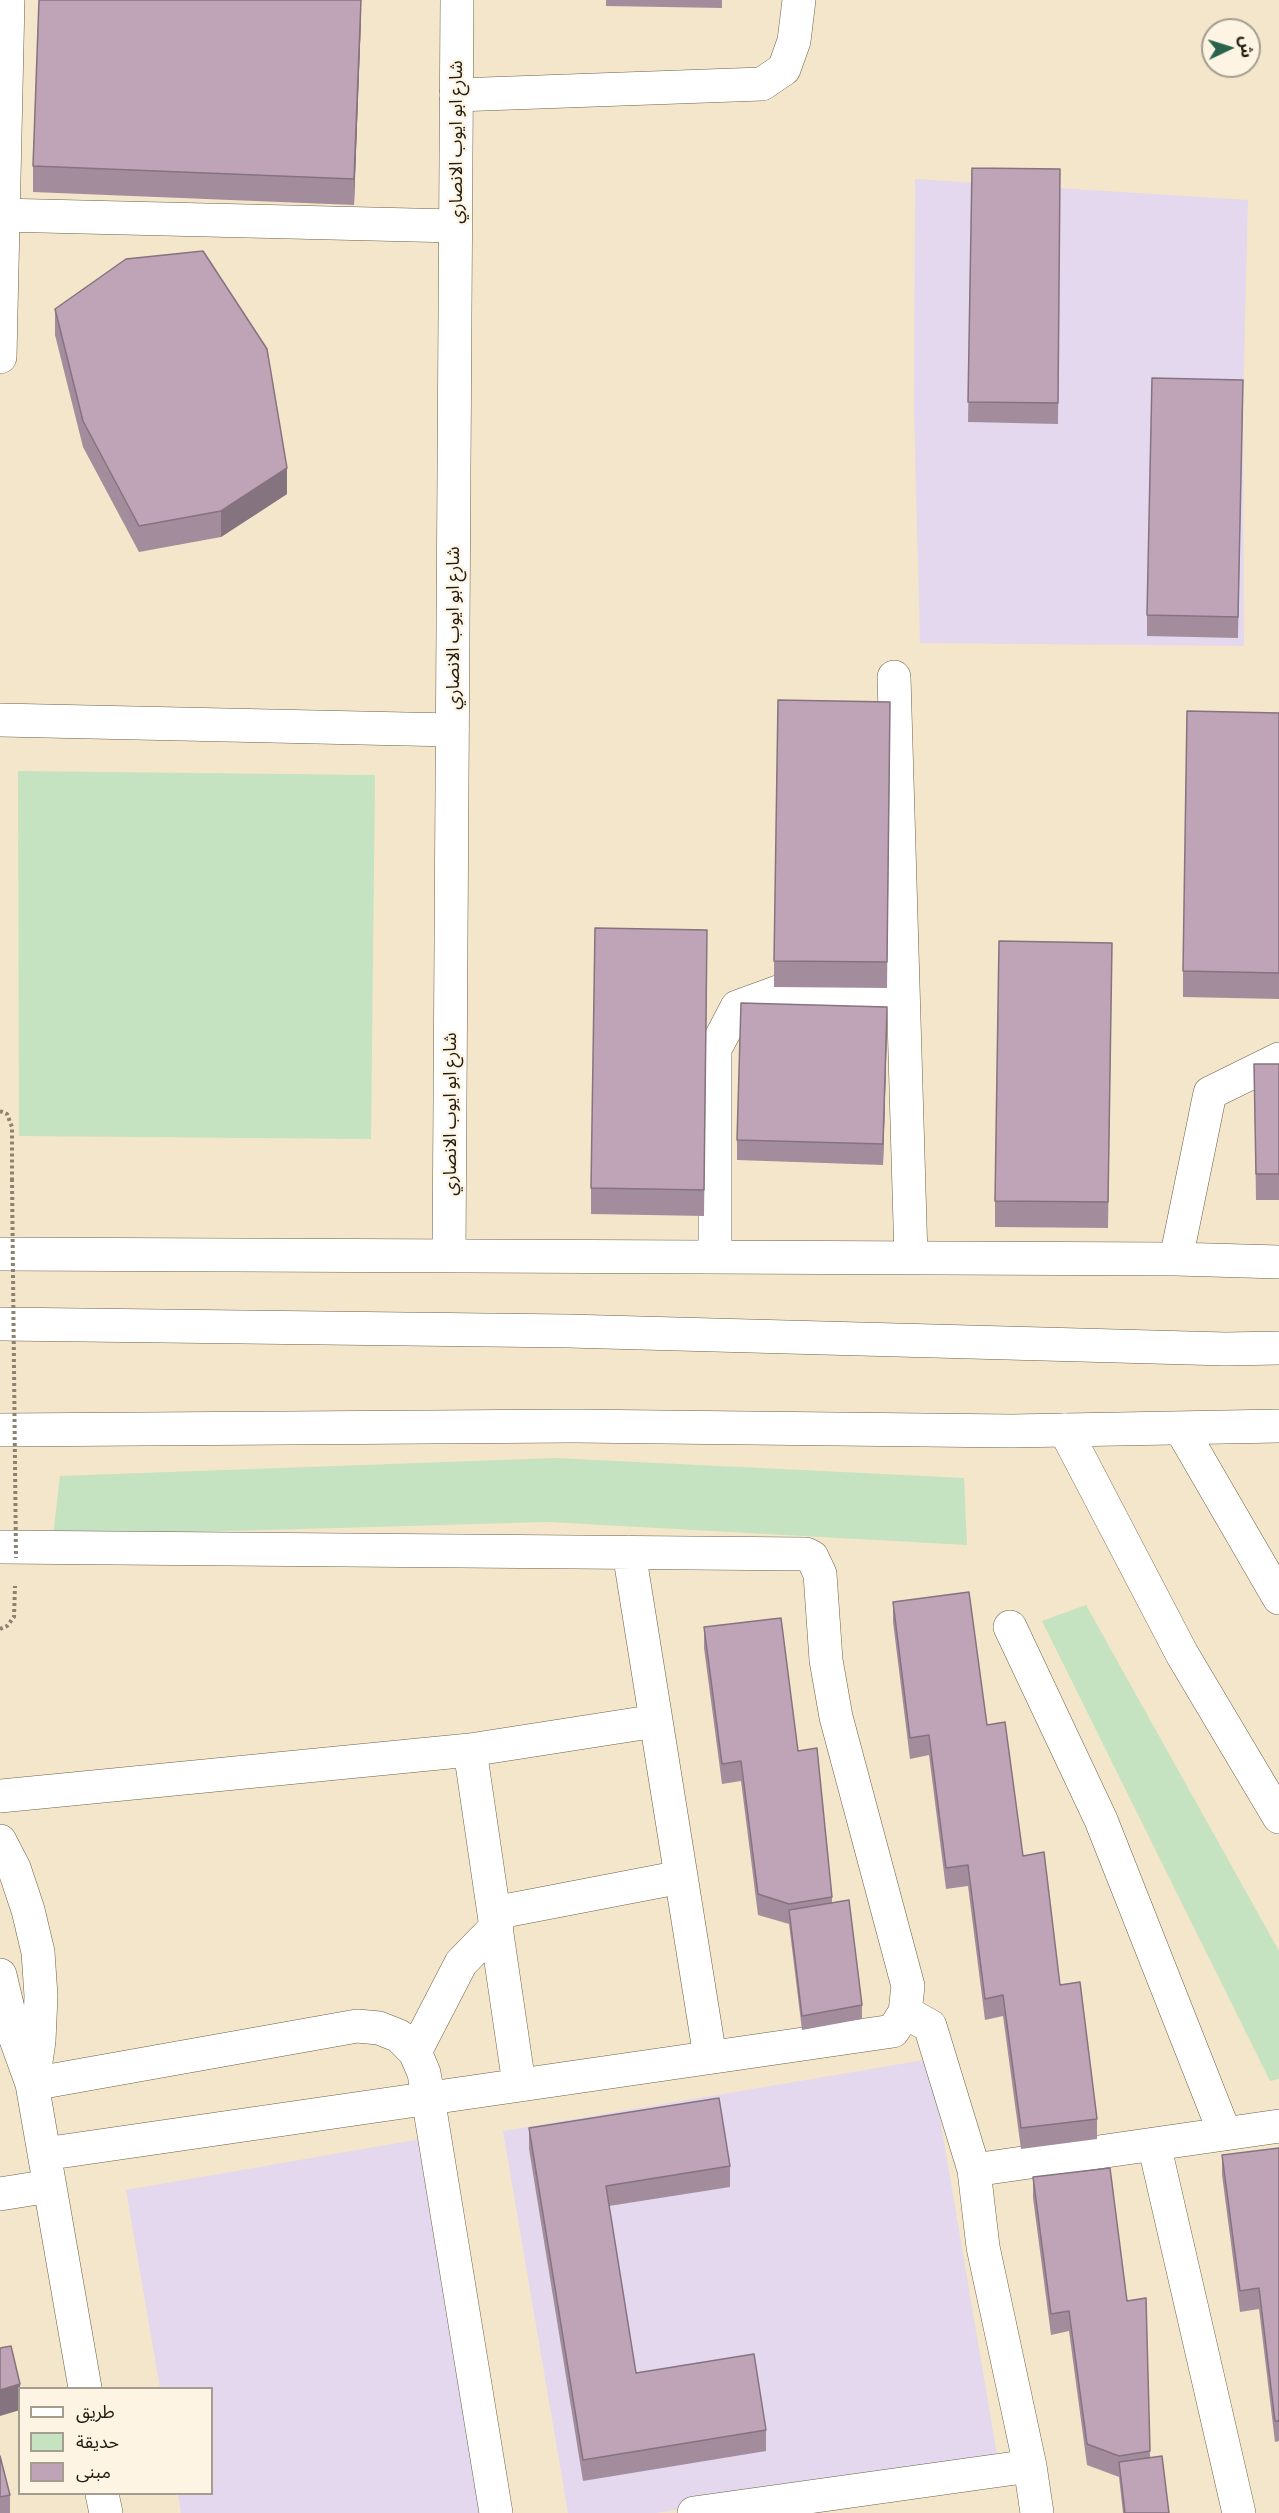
<!DOCTYPE html>
<meta charset="utf-8">
<style>
body{margin:0}
#map{position:relative;width:1279px;height:2513px;overflow:hidden;background:#f4e6ca;font-family:Ubuntu,"Noto Sans Arabic",sans-serif}
canvas{display:block}
.legend{position:absolute;left:18px;top:2387px;width:195px;height:108px;box-sizing:border-box;background:#fdf4e3;border:2px solid #a59d8f;margin:0;padding:8px 10px;list-style:none;font-size:18px;color:#201b11}
.legend li{display:flex;align-items:center;gap:12px;height:30px}
.legend b{width:30px;border:2px solid #a59d8f}
.north{position:absolute;left:1201px;top:18px;width:60px;height:60px;box-sizing:border-box;background:#fdf4e3;border:2px solid #a59d8f;border-radius:50%;rotate:86deg;font-size:16px;font-weight:700;line-height:24px;text-align:center;color:#201b11}
.north::after{content:'';display:block;margin:auto;width:21px;height:27px;background:#2a634c;clip-path:polygon(50% 0,100% 100%,50% 72%,0 100%)}
</style>
<div id="map">
<canvas width="1279" height="2513"></canvas>
<ul class="legend">
<li><b style="height:8px;background:#fff"></b>طريق</li>
<li><b style="height:16px;background:#c5e2c1"></b>حديقة</li>
<li><b style="height:16px;background:#bea4b6"></b>مبنى</li>
</ul>
<div class="north">ش</div>
</div>
<script>
const g = document.querySelector('canvas').getContext('2d');
g.lineJoin = 'round';
function fill(path, color) { g.fillStyle = color; g.fill(path, 'evenodd'); }
const poly = rows => new Path2D(rows.map(r => 'M' + r).join(''));
function trace(path, color, width, dash) { g.strokeStyle = color; g.lineWidth = width; g.lineCap = dash ? 'butt' : 'round'; g.setLineDash(dash || []); g.stroke(path); }
function drawText(font, color, halo, rows, align = 'center') {
  g.font = font + ' Ubuntu,"Noto Sans Arabic",sans-serif'; g.lineWidth = 4.5; g.setLineDash([]); g.textBaseline = 'middle'; g.strokeStyle = halo; g.fillStyle = color; for (const [text, x, y, turn = 0] of rows) {
    g.save(); g.translate(x, y); g.rotate((+turn || 0) * Math.PI / 180); g.textAlign = isNaN(turn) ? turn : align; if (halo) g.strokeText(text, 0, 0); g.fillText(text, 0, 0); g.restore();
  }
}
const education = poly([
 [915,179,1248,200,1243,401,1244,646,920,643,914,410],
 [930,2059,997,2455,656,2513,568,2513,503,2131],
 [421,2139,486,2513,181,2513,178,2494,212,2494,212,2388,160,2388,126,2190]
]);
const green = poly([
 [18,771,375,775,371,1139,19,1136],
 [556,1458,964,1478,967,1545,549,1522,53,1536,60,1476],
 [1086,1605,1279,1951,1279,2079,1270,2081,1042,1621]
]);
const path = poly([
 [0,1111,7,1114,12,1127,12,1179],
 [0,1629,7,1626,14,1617,15,1586]
]);
const minor = poly([
 [456,95,762,84,784,69,794,41,799,0],
 [0,215,455,226],
 [0,357,8,0],
 [894,677,911,1258],
 [0,720,452,730],
 [0,1254,1176,1259,1279,1262],
 [715,1257,715,1049,737,1007,778,992,795,989,903,993],
 [1176,1259,1210,1093,1279,1059],
 [1181,1429,1279,1598],
 [1065,1430,1182,1654,1279,1817],
 [0,1547,806,1554,812,1557,820,1574,826,1660,836,1717,908,1986,905,2012,893,2031,44,2154],
 [629,1552,710,2057],
 [1010,1627,1101,1820,1225,2134],
 [470,1750,519,2084],
 [0,1796,470,1750,656,1721],
 [0,1841,14,1868,28,1910,38,1952,41,1996,39,2041,33,2082],
 [494,1913,681,1877],
 [0,1975,14,2034,32,2084,85,2388],
 [905,2012,930,2026,974,2170],
 [415,2052,461,1963,497,1926],
 [32,2084,357,2026,379,2028,399,2036,415,2052,424,2073,496,2513],
 [1154,2144,1239,2513],
 [0,2194,50,2186],
 [102,2494,106,2513],
 [694,2513,1030,2466],
 [1037,2513,1030,2466,983,2247,974,2170,1279,2126]
]);
const major = poly([
 [449,1255,457,0],
 [0,1324,568,1331,1226,1349,1279,1348],
 [0,1430,574,1426,1012,1431,1279,1426]
]);
const pathBridge = poly([
 [12,1179,16,1558]
]);
const wall = poly([
 [606,0,722,0,722,8,606,6],
 [361,19,354,205,33,192,33,166],
 [972,168,1060,169,1058,424,968,422],
 [55,309,287,494,221,537,139,552,83,447,55,335],
 [1243,380,1238,638,1147,636,1147,615],
 [1279,713,1279,999,1183,997,1183,971],
 [890,728,887,988,774,987,774,961],
 [1112,943,1108,1228,995,1227,995,1201],
 [707,956,704,1216,591,1214,591,1188],
 [887,1028,883,1165,737,1160,737,1140],
 [1254,1064,1279,1064,1279,1200,1256,1200],
 [893,1602,987,1725,1023,1856,1060,1985,1097,2119,1097,2139,1021,2149,1003,2016,985,2020,968,1886,946,1889,929,1755,910,1759,893,1622],
 [704,1627,798,1751,832,1897,832,1903,862,2005,862,2019,802,2030,789,1924,758,1915,741,1781,722,1784,704,1648],
 [529,2128,730,2166,730,2187,609,2206,636,2373,766,2430,766,2451,583,2481,529,2149],
 [1279,2148,1279,2441,1275,2442,1259,2309,1240,2312,1222,2175,1222,2155],
 [1033,2177,1127,2301,1146,2298,1150,2457,1169,2513,1123,2513,1119,2477,1087,2465,1069,2331,1051,2335,1033,2198],
 [0,2456,10,2495,10,2513,0,2513]
]);
const shadedWall = poly([
 [361,0,361,19,354,205,354,179],
 [287,468,287,494,221,537,221,511],
 [887,1007,887,1028,883,1165,883,1144],
 [20,2384,20,2410,0,2416,0,2390]
]);
const building = poly([
 [39,0,361,0,354,179,33,166,39,0],
 [972,168,1060,169,1058,403,968,402,972,168],
 [203,251,267,349,287,468,221,511,139,526,83,421,55,309,126,259,203,251],
 [1152,378,1243,380,1238,617,1147,615,1152,378],
 [778,700,890,702,887,962,774,961,778,700],
 [1187,711,1279,713,1279,973,1183,971,1187,711],
 [595,928,707,930,704,1190,591,1188,595,928],
 [999,941,1112,943,1108,1202,995,1201,999,941],
 [741,1003,887,1007,883,1144,737,1140,741,1003],
 [1254,1064,1279,1064,1279,1174,1256,1174,1254,1064],
 [969,1592,987,1725,1005,1722,1023,1856,1044,1852,1060,1985,1080,1982,1097,2119,1021,2128,1003,1995,985,1999,968,1865,946,1868,929,1735,910,1738,893,1602,969,1592],
 [781,1618,798,1751,817,1748,832,1897,789,1904,758,1894,741,1761,722,1764,704,1627,781,1618],
 [849,1900,862,2005,802,2016,789,1910,849,1900],
 [719,2098,730,2166,606,2186,636,2373,754,2354,766,2430,583,2460,529,2128,719,2098],
 [1279,2148,1279,2421,1275,2421,1259,2288,1240,2291,1222,2155,1279,2148],
 [1110,2168,1127,2301,1146,2298,1150,2451,1119,2456,1087,2444,1069,2311,1051,2314,1033,2177,1110,2168],
 [11,2346,20,2384,0,2390,0,2348,11,2346],
 [0,2456,10,2495,0,2497,0,2456],
 [1162,2456,1169,2513,1125,2513,1119,2462,1162,2456]
]);
const streetNames = [
 ["شارع ابو ايوب الانصاري",456,142,-90],
 ["شارع ابو ايوب الانصاري",453,628,-90],
 ["شارع ابو ايوب الانصاري",450,1114,-90]
];
fill(education, '#e3d8ed');
fill(green, '#c5e2c1');
trace(minor, '#6d6048', 34);
trace(major, '#6d6048', 34);
trace(path, '#8c826f', 4, [3, 3]);
trace(minor, '#fff', 33);
trace(major, '#fff', 33);
trace(pathBridge, '#8c826f', 4, [3, 3]);
fill(wall, '#a38d9d');
fill(shadedWall, '#85737f');
fill(building, '#bea4b6');
trace(building, '#85737f', 1.5);
drawText('18px', '#201b11', '#fdf4e3', streetNames);
</script>
